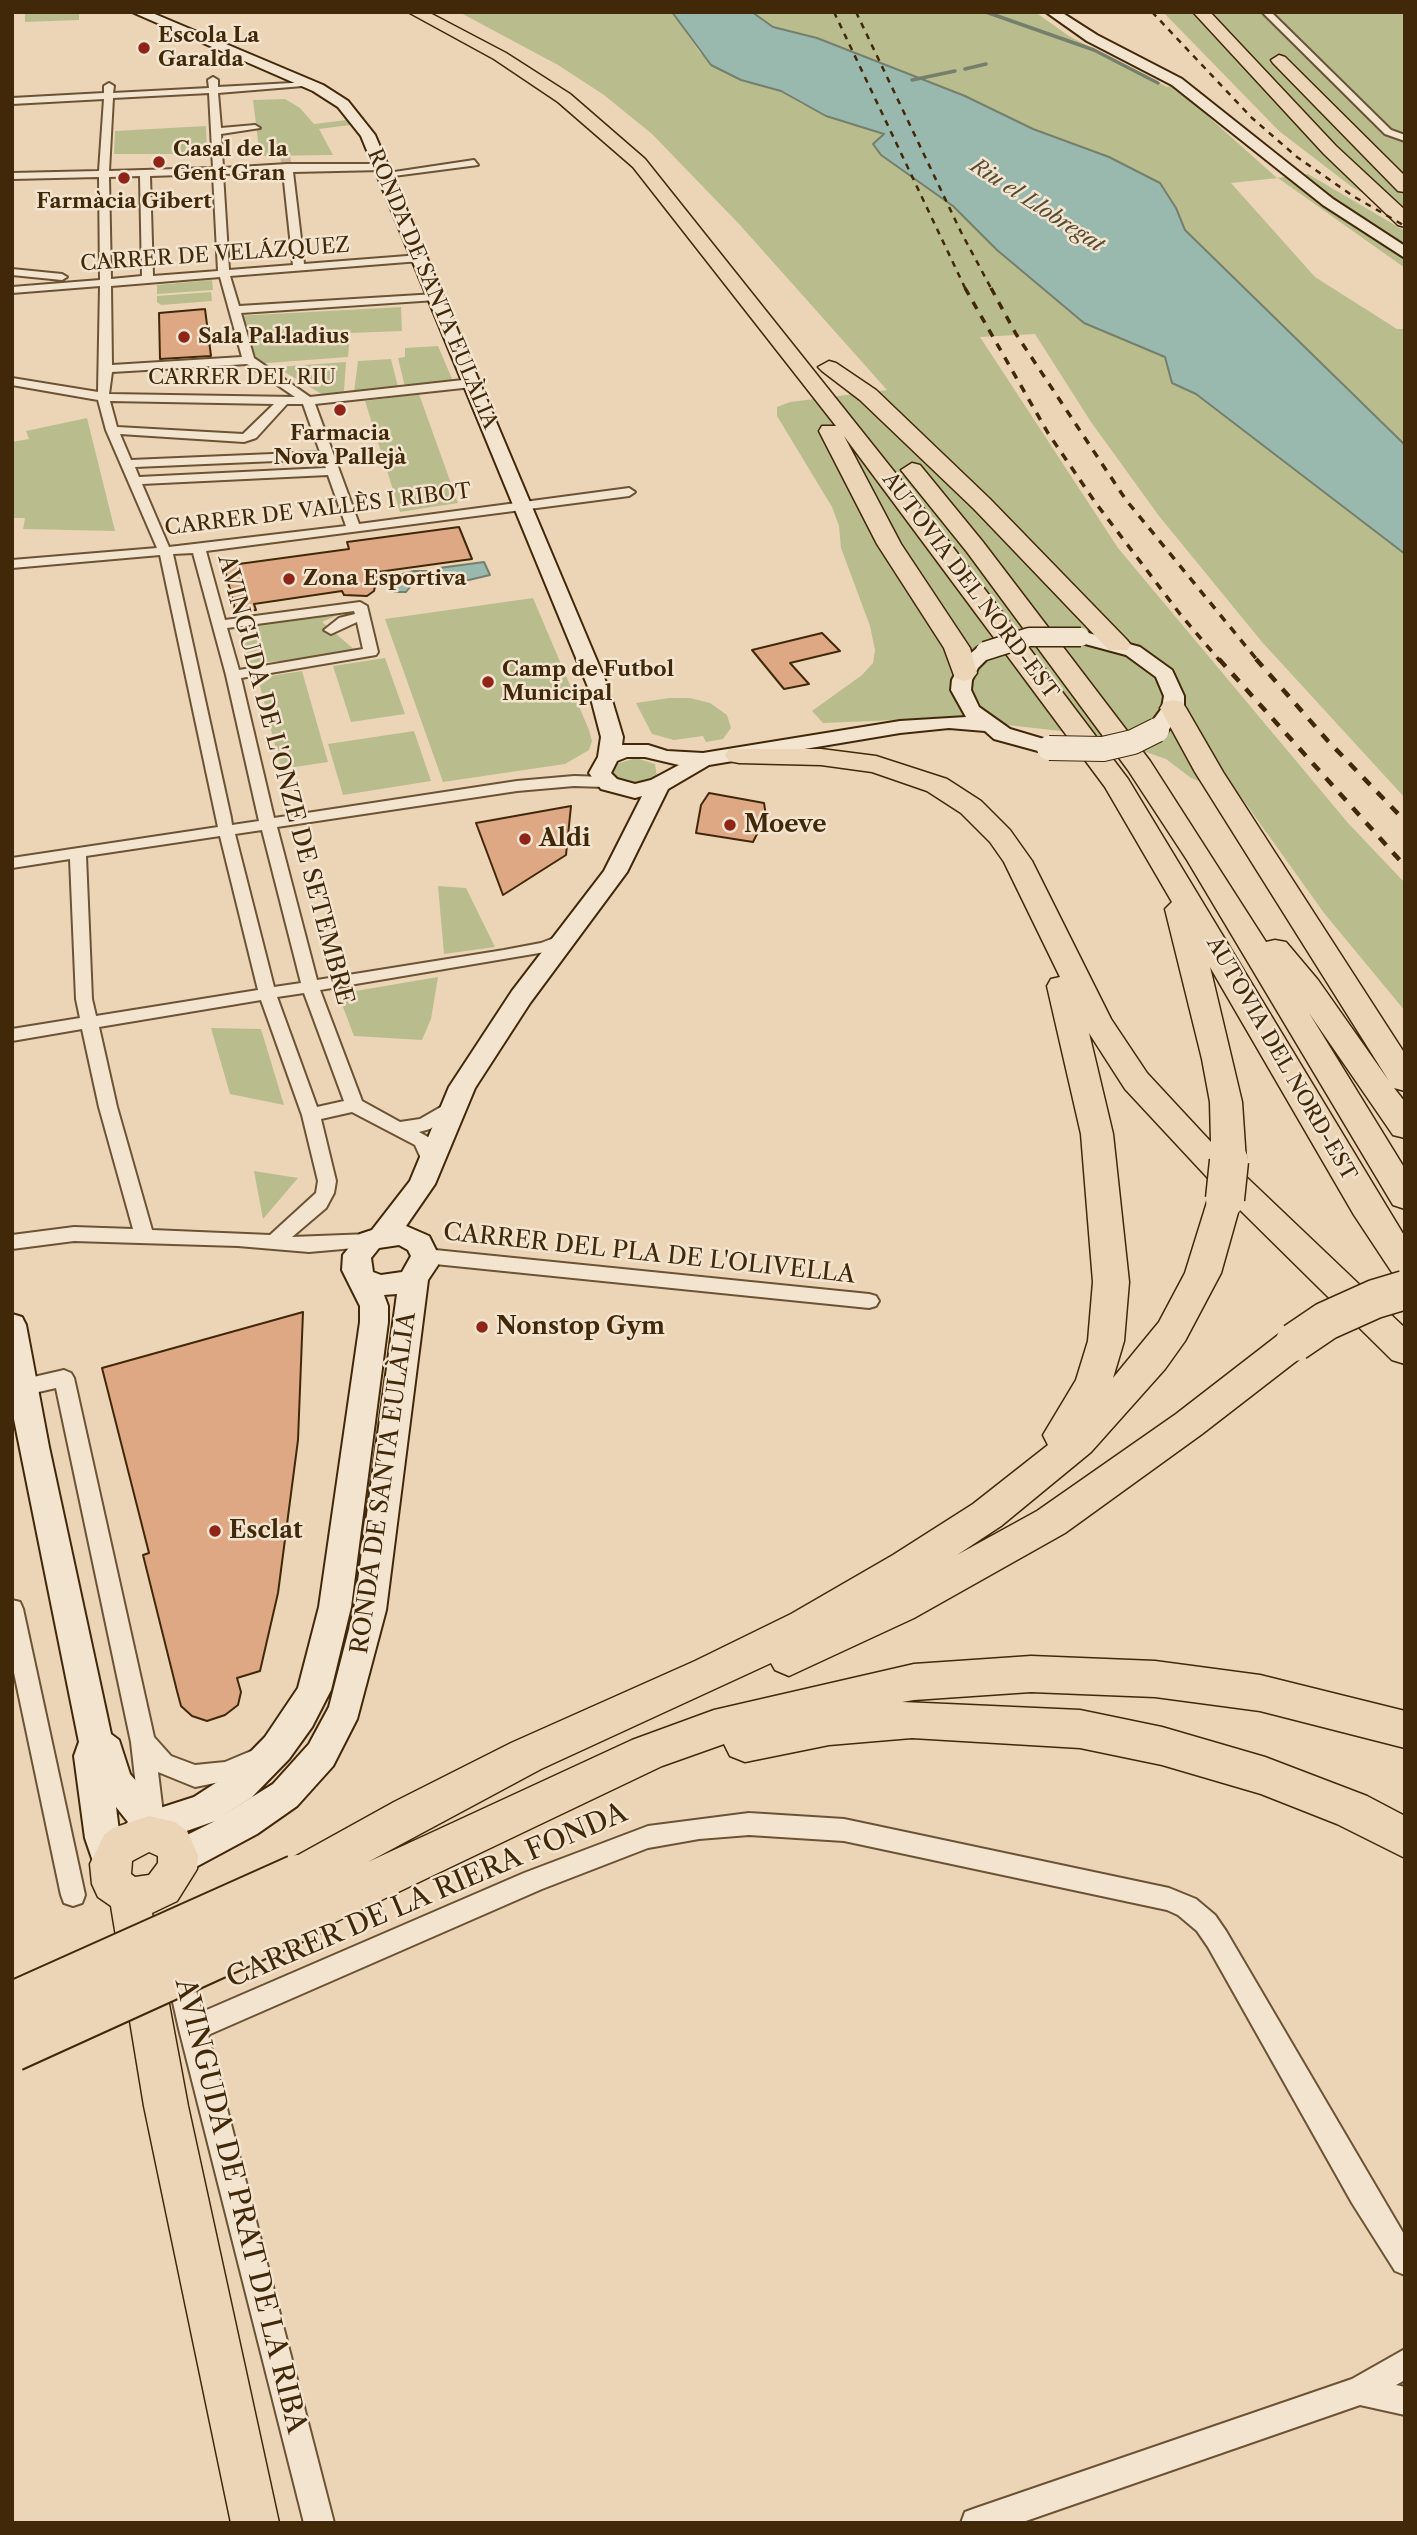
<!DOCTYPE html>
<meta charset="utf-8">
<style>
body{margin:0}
#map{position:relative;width:1417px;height:2535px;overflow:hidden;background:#ecd5b6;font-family:"Libre Caslon Text",serif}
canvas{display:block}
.frame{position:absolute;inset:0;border:14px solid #402809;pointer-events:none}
</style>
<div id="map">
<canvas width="1417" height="2535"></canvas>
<div class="frame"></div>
</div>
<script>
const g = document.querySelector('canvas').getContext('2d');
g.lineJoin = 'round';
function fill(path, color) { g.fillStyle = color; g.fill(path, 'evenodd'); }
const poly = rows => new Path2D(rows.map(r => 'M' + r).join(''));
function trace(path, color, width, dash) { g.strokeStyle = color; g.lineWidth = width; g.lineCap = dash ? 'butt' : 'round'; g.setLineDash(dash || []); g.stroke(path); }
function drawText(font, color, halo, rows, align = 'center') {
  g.font = font + ' "Libre Caslon Text",serif'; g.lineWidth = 5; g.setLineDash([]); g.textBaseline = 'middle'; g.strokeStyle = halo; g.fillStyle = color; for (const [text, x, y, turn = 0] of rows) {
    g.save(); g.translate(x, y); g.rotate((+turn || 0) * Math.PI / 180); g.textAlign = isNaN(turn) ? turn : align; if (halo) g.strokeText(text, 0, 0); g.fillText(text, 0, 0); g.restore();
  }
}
const green = poly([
 [25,12,79,12,79,20,25,22],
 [459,12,672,12,700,53,741,80,781,91,802,104,885,134,881,155,953,206,997,250,1084,323,1165,357,1172,383,1196,394,1405,554,1405,798,1262,642,1159,516,1091,422,1035,334,980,337,1118,548,1348,823,1405,883,1405,1011,1324,913,1241,797,1191,778,1166,759,1096,735,946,718,823,723,812,711,862,675,873,663,875,650,870,626,841,548,839,526,832,507,777,416,777,407,790,402,887,390,740,225,652,134,604,95,558,65],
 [752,12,1035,12,1069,36,1167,87,1173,85,1277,178,1308,174,1405,231,1405,268,1278,178,1231,183,1315,277,1397,329,1405,329,1405,445,1185,230,1176,208,1160,183,1109,157,1033,129,920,78,817,38,773,27],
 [1163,12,1405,12,1405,217,1352,187,1279,131],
 [285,99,300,108,314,124,355,119,358,124,319,129,333,155,260,156,253,100],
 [206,126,207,154,114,154,115,131],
 [212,280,213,290,157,294,157,285],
 [211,292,212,301,161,305,157,302,157,296],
 [401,307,402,331,350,333,348,357,254,364,236,316],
 [438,346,453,381,405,387,398,358,405,357,405,348],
 [391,359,398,387,354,392,358,361],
 [346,362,344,391,325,396,276,367],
 [419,394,458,503,400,512,365,401],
 [87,418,115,531,23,529,25,518,12,518,12,442,29,439,26,431],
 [533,598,589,730,592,741,589,750,565,764,443,782,385,619],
 [342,613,322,622,356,651,319,656,319,659,249,663,238,627],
 [385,658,405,714,351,722,333,666],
 [302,671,328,762,281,769,258,678],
 [669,698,690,698,710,703,727,715,731,728,723,739,706,742,703,736,674,740,652,734,636,703],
 [414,731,431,781,343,795,328,744],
 [636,758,655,764,657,777,639,785,623,784,613,777,611,773,616,764],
 [438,886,466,888,495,947,444,954],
 [438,977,431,1019,422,1040,354,1036,338,994],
 [211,1028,261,1029,284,1105,230,1094],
 [254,1171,298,1178,263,1219]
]);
const water = poly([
 [672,12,752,12,773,27,817,38,965,96,1033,129,1109,157,1160,183,1176,208,1185,230,1405,445,1405,554,1196,394,1172,383,1165,357,1084,323,997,250,953,206,881,155,873,144,884,134,826,116,781,91,741,80,711,65,672,12],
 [484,562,490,575,456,583,446,584,439,568,484,562],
 [414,571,427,571,434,576,414,582,406,592,395,592,389,587,391,577,414,571]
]);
const stream = poly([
 [986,12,1094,50,1158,83],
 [965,69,986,64],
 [912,80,955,71]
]);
const building = poly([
 [205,309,211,356,160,359,159,313,205,309],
 [459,527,472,559,378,572,374,591,367,596,344,595,342,591,254,604,256,610,236,613,224,566,349,549,347,542,459,527],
 [822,633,840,651,790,663,809,684,784,689,752,650,822,633],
 [709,793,764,803,766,816,753,842,696,833,701,805,709,793],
 [571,806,566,855,503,895,476,823,571,806],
 [303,1312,298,1440,278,1593,260,1671,237,1678,241,1692,238,1705,225,1715,207,1721,192,1716,181,1706,177,1691,143,1555,149,1553,102,1368,303,1312]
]);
const streetTunnel = poly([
 [285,156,287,167]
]);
const street = poly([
 [1262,12,1271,12,1391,130,1405,135,1405,141,1385,134,1262,12],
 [213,77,218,80,218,87,310,82,315,85,218,93,221,128,255,125,260,128,221,134,223,168,287,164,382,164,387,167,382,170,293,172,304,264,420,255,425,258,420,261,230,276,239,306,436,294,442,297,436,300,241,313,254,358,310,397,472,379,478,383,472,387,315,404,359,524,629,488,635,492,629,496,206,551,225,620,360,602,367,606,378,652,376,655,241,678,274,818,517,781,574,776,605,777,613,782,605,787,574,786,517,791,277,827,317,980,504,950,541,943,567,933,575,938,545,952,320,990,362,1101,400,1122,420,1119,453,1100,462,1106,430,1129,419,1132,428,1137,439,1160,430,1166,424,1165,415,1145,352,1112,321,1119,336,1181,334,1193,326,1208,292,1237,370,1234,380,1241,377,1246,309,1252,238,1246,74,1241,12,1249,12,1235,74,1227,133,1229,99,1107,82,1029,12,1041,12,1029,80,1018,76,999,70,859,12,868,12,858,218,827,160,555,12,568,12,560,157,548,106,430,98,400,12,385,12,378,98,392,100,286,12,293,12,287,100,280,99,177,12,179,12,173,99,171,104,99,12,104,12,98,104,93,104,86,109,83,114,86,113,93,209,88,208,80,213,77],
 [209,93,213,168,109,171,113,98,209,93],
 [283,172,293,265,229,270,223,174,283,172],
 [213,174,218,271,153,276,150,176,213,174],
 [140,176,142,276,111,279,109,177,140,176],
 [220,277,242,357,112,365,111,286,220,277],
 [247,364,295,397,109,394,112,372,247,364],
 [110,401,274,404,243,434,117,427,110,401],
 [287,404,303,404,320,452,131,460,120,434,244,442,256,438,287,404],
 [323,459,326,468,139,477,135,467,323,459],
 [328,475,346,526,169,547,142,484,328,475],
 [193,553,226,675,259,821,232,825,231,818,173,554,193,553],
 [354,611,355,614,339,618,324,630,331,634,357,622,363,649,239,670,227,628,354,611],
 [262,830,301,983,274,987,235,834,262,830],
 [220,836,258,990,96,1016,92,999,86,856,220,836],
 [304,993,344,1101,317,1107,277,997,304,993],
 [261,1000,302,1115,318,1181,316,1193,270,1235,152,1230,117,1107,99,1027,261,1000],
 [474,160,478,165,386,177,381,174,474,160],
 [12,269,62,274,67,277,62,280,12,275,12,269],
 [425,1249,869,1294,876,1296,879,1301,876,1306,869,1308,425,1263,415,1256,425,1249],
 [64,1370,71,1373,74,1378,154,1737,171,1756,195,1765,225,1762,256,1749,264,1752,268,1759,264,1766,235,1779,195,1787,158,1772,164,1822,160,1830,152,1833,144,1830,140,1822,131,1742,56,1388,12,1398,12,1382,64,1370],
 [12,1600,20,1602,23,1609,85,1895,82,1903,73,1906,64,1903,61,1895,12,1663,12,1600],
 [749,1813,844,1819,1169,1888,1196,1899,1215,1915,1226,1931,1405,2236,1405,2275,1395,2271,1352,2203,1208,1947,1197,1931,1178,1915,1167,1910,844,1841,749,1835,699,1839,648,1848,542,1889,208,2035,334,2523,304,2523,179,2029,166,1971,170,1962,179,1959,188,1962,202,2012,524,1873,648,1826,749,1813],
 [1405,2349,1405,2380,1396,2385,1405,2387,1405,2415,1360,2405,1020,2523,961,2523,965,2512,976,2508,1352,2379,1405,2349]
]);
const secondary = poly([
 [132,12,150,12,323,85,348,101,375,135,608,687,623,737,622,745,648,745,667,751,703,753,900,721,966,717,951,690,952,680,962,661,978,647,985,645,995,651,978,668,972,680,971,690,979,707,1010,729,1057,743,1060,748,1049,754,994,739,985,731,949,728,900,733,709,765,668,789,627,872,530,1003,475,1088,435,1184,406,1226,429,1236,439,1256,438,1265,428,1280,386,1610,357,1719,333,1766,297,1806,257,1834,179,1876,167,1871,161,1860,166,1849,161,1851,149,1847,134,1853,124,1849,128,1864,122,1876,110,1880,98,1876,85,1838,74,1756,79,1742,12,1409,12,1314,22,1317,26,1325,49,1447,111,1734,119,1740,130,1774,160,1808,194,1797,228,1775,265,1737,298,1688,319,1607,360,1322,360,1306,342,1270,343,1255,360,1234,372,1230,410,1181,449,1087,512,991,604,871,642,796,635,798,601,789,589,773,598,757,601,737,588,687,361,136,338,107,313,91,132,12],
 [627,757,645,757,679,765,651,780,635,784,617,779,611,773,617,761,627,757],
 [399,1245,408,1250,411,1256,402,1272,381,1275,373,1272,371,1258,379,1248,399,1245],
 [397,1294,354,1610,329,1707,309,1744,273,1784,217,1819,252,1797,289,1759,312,1727,331,1690,351,1607,388,1322,388,1306,384,1295,397,1294],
 [116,1807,128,1822,119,1831,116,1807],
 [215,1821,185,1836,175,1842,178,1834,215,1821],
 [1046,12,1061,12,1097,35,1182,79,1333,199,1405,246,1405,258,1323,205,1172,85,1087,41,1046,12],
 [1081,631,1140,647,1172,670,1184,696,1184,708,1165,735,1157,736,1146,730,1162,708,1164,696,1156,677,1126,655,1074,641,1071,637,1081,631]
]);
const primary = poly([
 [149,1816,175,1822,187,1831,198,1855,197,1869,177,1901,152,1913,188,2106,279,2523,231,2523,144,2106,111,1906,98,1897,92,1884,90,1864,104,1835,113,1828,149,1816],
 [149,1852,158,1856,158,1863,149,1875,135,1877,131,1874,132,1861,149,1852]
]);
const highway = poly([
 [408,12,428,12,506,53,570,94,645,159,924,509,1128,779,1405,1237,1405,1278,1393,1274,1354,1215,1210,967,1242,1102,1246,1161,1239,1170,1405,1328,1405,1364,1392,1360,1239,1209,1221,1273,1185,1341,1165,1369,1091,1452,1001,1526,957,1555,1037,1511,1176,1414,1282,1332,1295,1328,1308,1332,1313,1342,1308,1352,1202,1434,1065,1533,914,1618,789,1676,775,1670,771,1663,541,1769,368,1862,632,1740,714,1710,914,1664,1031,1656,1155,1661,1260,1675,1405,1711,1405,1748,1260,1711,1155,1697,1031,1692,914,1700,902,1702,1080,1710,1162,1727,1265,1757,1367,1796,1405,1816,1405,1858,1337,1824,1261,1794,1162,1765,1080,1748,912,1738,829,1745,745,1762,730,1756,724,1744,662,1766,327,1926,311,1932,295,1926,289,1911,294,1898,282,1894,276,1879,282,1864,394,1802,511,1743,695,1661,791,1614,893,1555,973,1504,1048,1445,1043,1435,1076,1380,1088,1341,1093,1282,1081,1134,1047,986,1051,979,1060,977,1004,862,990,842,961,813,927,791,872,772,821,765,739,763,729,761,725,755,729,749,821,749,876,756,947,779,981,801,1010,830,1032,861,1111,1019,1147,1073,1211,1142,1210,1102,1202,1059,1165,909,1172,902,1105,787,844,436,901,544,970,648,977,673,973,678,964,681,955,678,944,648,877,544,819,431,822,426,836,426,633,167,558,102,494,59,408,12],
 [1089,1033,1125,1089,1218,1189,1213,1190,1208,1199,1185,1273,1159,1322,1113,1378,1124,1341,1129,1282,1113,1134,1089,1033],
 [1193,12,1210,12,1336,146,1405,210,1405,227,1398,225,1324,154,1193,12],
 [1279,55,1285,57,1405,176,1405,192,1398,191,1273,63,1271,60,1279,55],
 [829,361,836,363,876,390,990,499,1127,640,1131,645,1127,650,1109,650,974,509,860,400,822,371,818,367,829,361],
 [912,463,920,465,983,542,1150,761,1266,942,1275,940,1286,942,1318,980,1389,1081,1195,772,1160,708,1164,702,1173,700,1182,702,1186,708,1223,772,1405,1054,1405,1091,1394,1088,1405,1102,1405,1138,1393,1135,1309,1013,1405,1169,1405,1209,1393,1205,1187,860,1128,770,967,552,901,470,912,463]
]);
const railFar2 = poly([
 [834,12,966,290],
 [856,12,961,232,992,290],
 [1152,12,1252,118,1297,157,1353,196,1405,226]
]);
const railFar1 = poly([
 [965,288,1048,433,1095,502,1180,614,1220,661],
 [991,288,1016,334,1126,500,1258,661]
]);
const rail = poly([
 [1219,659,1405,866],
 [1256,659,1328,741,1405,821]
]);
const secondaryBridgeFar1 = poly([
 [985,651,1029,637,1081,637]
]);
const secondaryBridge = poly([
 [1049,748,1103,749,1133,742,1157,730]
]);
const highwayBridgeFar1 = poly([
 [1225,1199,1229,1161],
 [1295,1342,1326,1321,1375,1299,1405,1290]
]);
const highwayBridge = poly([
 [12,2007,298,1879],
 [12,2047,311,1911]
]);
const markers = [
 [144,48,7,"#8f2418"],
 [159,162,7,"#8f2418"],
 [124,178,7,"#8f2418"],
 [184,337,7,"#8f2418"],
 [340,410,7,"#8f2418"],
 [289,579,7,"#8f2418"],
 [488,682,7,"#8f2418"],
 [730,825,7,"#8f2418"],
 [525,839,7,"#8f2418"],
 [482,1327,7,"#8f2418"],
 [215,1531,7,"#8f2418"]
];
const farPoinames = [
 ["Escola La",158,36],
 ["Garalda",158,60],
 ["Casal de la",173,150],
 ["Gent Gran",173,174],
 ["Farmàcia Gibert",124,202,"center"],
 ["Sala Pal·ladius",198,337],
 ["Farmacia",340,434,"center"],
 ["Nova Pallejà",340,458,"center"],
 ["Zona Esportiva",303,579],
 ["Camp de Futbol",502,670],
 ["Municipal",502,694]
];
const farWaternames = [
 ["Riu el Llobregat",1037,206,33]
];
const farStreetnames = [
 ["CARRER DE VELÁZQUEZ",215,255,-4],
 ["RONDA DE SANTA EULÀLIA",432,289,67],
 ["CARRER DEL RIU",242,378],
 ["CARRER DE VALLÈS I RIBOT",318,510,-7],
 ["AUTOVIA DEL NORD-EST",970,586,53],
 ["AUTOVIA DEL NORD-EST",1281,1059,60]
];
const streetNames = [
 ["AVINGUDA DE L'ONZE DE SETEMBRE",285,780,75],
 ["CARRER DEL PLA DE L'OLIVELLA",649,1254,6],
 ["RONDA DE SANTA EULÀLIA",384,1483,-82]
];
const poiNames = [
 ["Moeve",744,825],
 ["Aldi",539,839],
 ["Nonstop Gym",496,1327],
 ["Esclat",229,1531]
];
const nearStreetnames = [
 ["CARRER DE LA RIERA FONDA",427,1896,-23],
 ["AVINGUDA DE PRAT DE LA RIBA",240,2206,76]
];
fill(green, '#b9bd8d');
fill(water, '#99b9ae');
trace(water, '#757f6c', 2);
trace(stream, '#757f6c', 3.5);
fill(building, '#dda883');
trace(building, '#402809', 2);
trace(streetTunnel, '#cab293', 10, [10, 5]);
trace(street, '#6b5334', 4);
trace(secondary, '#402809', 4);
trace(primary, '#402809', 3);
trace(highway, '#402809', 3);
fill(street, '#f3e4d0');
fill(secondary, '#f3e4d0');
fill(primary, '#ecd5b6');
fill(highway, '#ecd5b6');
trace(railFar2, '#402809', 2.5, [6, 6]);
trace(railFar1, '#402809', 3.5, [8, 8]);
trace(rail, '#402809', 4.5, [10, 10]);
trace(secondaryBridgeFar1, '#402809', 21, []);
trace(secondaryBridge, '#402809', 26, []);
trace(highwayBridgeFar1, '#402809', 41, []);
trace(highwayBridge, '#402809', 52, []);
trace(secondaryBridgeFar1, '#f3e4d0', 18);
trace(secondaryBridge, '#f3e4d0', 24);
trace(highwayBridgeFar1, '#ecd5b6', 38);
trace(highwayBridge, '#ecd5b6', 48);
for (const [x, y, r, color] of markers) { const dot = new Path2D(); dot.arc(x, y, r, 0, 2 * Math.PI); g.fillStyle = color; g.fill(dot); trace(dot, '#f3e4d0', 2.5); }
drawText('bold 21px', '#402809', '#f3e4d0', farPoinames, 'left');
drawText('italic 21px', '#564c32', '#f3e4d0', farWaternames);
drawText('21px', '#402809', '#f3e4d0', farStreetnames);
drawText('24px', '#402809', '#f3e4d0', streetNames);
drawText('bold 24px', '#402809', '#f3e4d0', poiNames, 'left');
drawText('28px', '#402809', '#f3e4d0', nearStreetnames);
</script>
